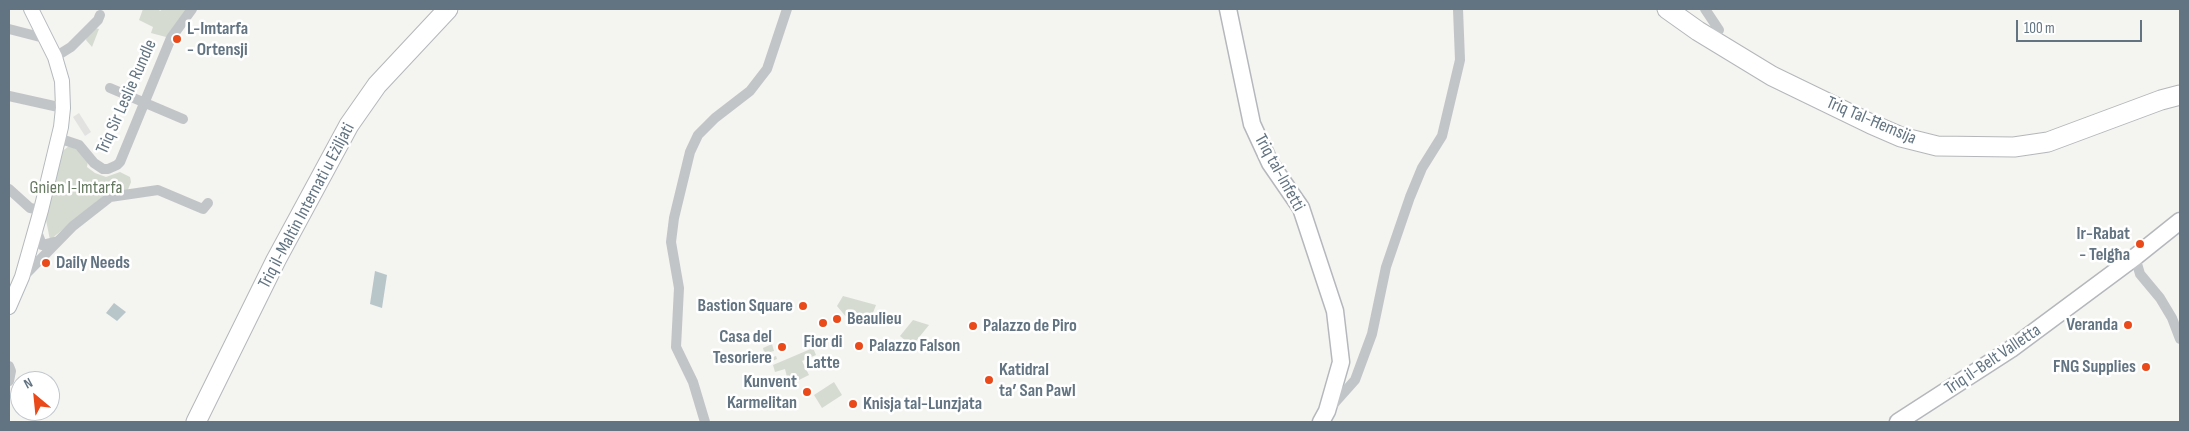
<!DOCTYPE html>
<meta charset="utf-8">
<style>
body{margin:0}
#map{position:relative;width:2189px;height:431px;overflow:hidden;background:#f4f4f0;font-family:"Sofia Sans Condensed",sans-serif}
canvas{display:block}
.frame{position:absolute;inset:0;border:10px solid #627482;pointer-events:none}
.north{position:absolute;left:10px;top:371px;width:50px;height:50px;box-sizing:border-box;background:#fff;border:1px solid #c0c7cd;border-radius:50%;rotate:332deg;font-size:14px;font-weight:700;line-height:20px;text-align:center;color:#627482}
.north::after{content:'';display:block;margin:auto;width:18px;height:22px;background:#ea491a;clip-path:polygon(50% 0,100% 100%,50% 72%,0 100%)}
.scale{position:absolute;left:2016px;top:20px;width:126px;height:22px;box-sizing:border-box;border:2px solid #627482;border-top:0;padding-left:6px;font-size:15px;line-height:18px;white-space:nowrap;color:#627482;-webkit-text-stroke:4px #fff;paint-order:stroke}
</style>
<div id="map">
<canvas width="2189" height="431"></canvas>
<div class="frame"></div>
<div class="north">N</div>
<div class="scale">100 m</div>
</div>
<script>
const g = document.querySelector('canvas').getContext('2d');
g.lineJoin = 'round';
function fill(path, color) { g.fillStyle = color; g.fill(path, 'evenodd'); }
const poly = rows => new Path2D(rows.map(r => 'M' + r).join(''));
function trace(path, color, width, dash) { g.strokeStyle = color; g.lineWidth = width; g.lineCap = dash ? 'butt' : 'round'; g.setLineDash(dash || []); g.stroke(path); }
function drawText(font, color, halo, rows, align = 'center') {
  g.font = font + ' "Sofia Sans Condensed",sans-serif'; g.lineWidth = 5; g.setLineDash([]); g.textBaseline = 'middle'; g.strokeStyle = halo; g.fillStyle = color; for (const [text, x, y, turn = 0] of rows) {
    g.save(); g.translate(x, y); g.rotate((+turn || 0) * Math.PI / 180); g.textAlign = isNaN(turn) ? turn : align; if (halo) g.strokeText(text, 0, 0); g.fillText(text, 0, 0); g.restore();
  }
}
const built = poly([
 [79,113,91,132,85,136,73,117]
]);
const green = poly([
 [143,9,158,9,160,11,163,9,187,9,166,37,151,33,153,27,139,20],
 [95,28,99,29,92,47,86,40,87,35],
 [69,146,81,151,88,161,87,167,95,173,106,177,120,172,130,177,131,182,127,192,107,193,50,240,45,215,60,153],
 [843,296,876,305,871,318,862,315,858,321,855,320,852,324,837,306],
 [913,320,929,325,912,346,900,336],
 [772,344,774,351,766,353,768,359,776,356,777,359,767,363,763,348],
 [813,348,816,355,802,361,809,375,789,385,785,369,775,372,773,365],
 [834,382,842,395,822,408,814,395]
]);
const water = poly([
 [375,271,387,275,382,308,370,304],
 [114,303,126,312,117,321,106,313]
]);
const street = poly([
 [1705,9,1719,30],
 [9,29,44,38],
 [55,57,71,47,98,20,100,15],
 [110,88,183,119],
 [9,96,63,108],
 [58,138,79,145,94,163,103,169,108,169,117,165,120,162,171,38,192,9],
 [9,189,30,208,41,210],
 [36,229,42,245,58,241],
 [2135,257,2140,274,2160,298,2172,318,2180,339],
 [23,277,73,226,110,197,158,190,203,209,208,203],
 [9,366,11,371,9,381],
 [1331,407,1355,380,1372,334,1386,267,1410,197,1422,168,1442,136,1460,60,1458,9],
 [705,422,693,382,676,347,679,288,671,242,674,218,690,152,698,135,715,118,750,91,767,69,787,9]
]);
const secondary = poly([
 [9,307,22,277,41,210,61,127,63,108,62,81,55,57,31,9]
]);
const primary = poly([
 [1228,9,1252,124,1270,163,1301,208,1335,311,1341,362,1327,411,1321,422],
 [1898,422,2011,349,2135,257,2180,221]
]);
const highway = poly([
 [1667,9,1698,31,1772,76,1871,124,1901,137,1937,146,2014,147,2048,142,2161,100,2180,95],
 [196,422,276,260,349,125,377,85,448,9]
]);
const markers = [
 [177,39,5,"#ea491a"],
 [2140,244,5,"#ea491a"],
 [46,263,5,"#ea491a"],
 [803,306,5,"#ea491a"],
 [837,319,5,"#ea491a"],
 [823,323,5,"#ea491a"],
 [2128,325,5,"#ea491a"],
 [973,326,5,"#ea491a"],
 [859,346,5,"#ea491a"],
 [782,347,5,"#ea491a"],
 [2146,367,5,"#ea491a"],
 [989,380,5,"#ea491a"],
 [807,392,5,"#ea491a"],
 [853,404,5,"#ea491a"]
];
const poiNames = [
 ["L-Imtarfa",187,29],
 ["- Ortensji",187,50],
 ["Ir-Rabat",2130,234,"right"],
 ["- Telgħa",2130,255,"right"],
 ["Daily Needs",56,263],
 ["Bastion Square",793,306,"right"],
 ["Beaulieu",847,319],
 ["Veranda",2118,325,"right"],
 ["Palazzo de Piro",983,326],
 ["Casa del",772,337,"right"],
 ["Tesoriere",772,358,"right"],
 ["Fior di",823,342,"center"],
 ["Latte",823,363,"center"],
 ["Palazzo Falson",869,346],
 ["FNG Supplies",2136,367,"right"],
 ["Katidral",999,370],
 ["ta’ San Pawl",999,391],
 ["Kunvent",797,382,"right"],
 ["Karmelitan",797,403,"right"],
 ["Knisja tal-Lunzjata",863,404]
];
const streetNames = [
 ["Triq Sir Leslie Rundle",127,97,-66],
 ["Triq Tal-Ħemsija",1871,121,23],
 ["Triq tal-Infetti",1279,173,61],
 ["Triq il-Maltin Internati u Eżiljati",307,206,-62],
 ["Triq il-Belt Valletta",1993,360,-34]
];
const parkNames = [
 ["Gnien l-Imtarfa",76,188]
];
fill(built, '#e2e3e1');
fill(green, '#d5dbd1');
fill(water, '#b8c6ca');
trace(secondary, '#b3b9bd', 16);
trace(primary, '#b4b8bc', 19);
trace(highway, '#b4b7ba', 21);
trace(street, '#c1c5c8', 10);
trace(secondary, '#fff', 14);
trace(primary, '#fff', 16);
trace(highway, '#fff', 19);
for (const [x, y, r, color] of markers) { const dot = new Path2D(); dot.arc(x, y, r, 0, 2 * Math.PI); g.fillStyle = color; g.fill(dot); trace(dot, '#fff', 2); }
drawText('bold 18px', '#627482', '#fff', poiNames, 'left');
drawText('18px', '#627482', '#fff', streetNames);
drawText('18px', '#667961', '#fff', parkNames);
</script>
